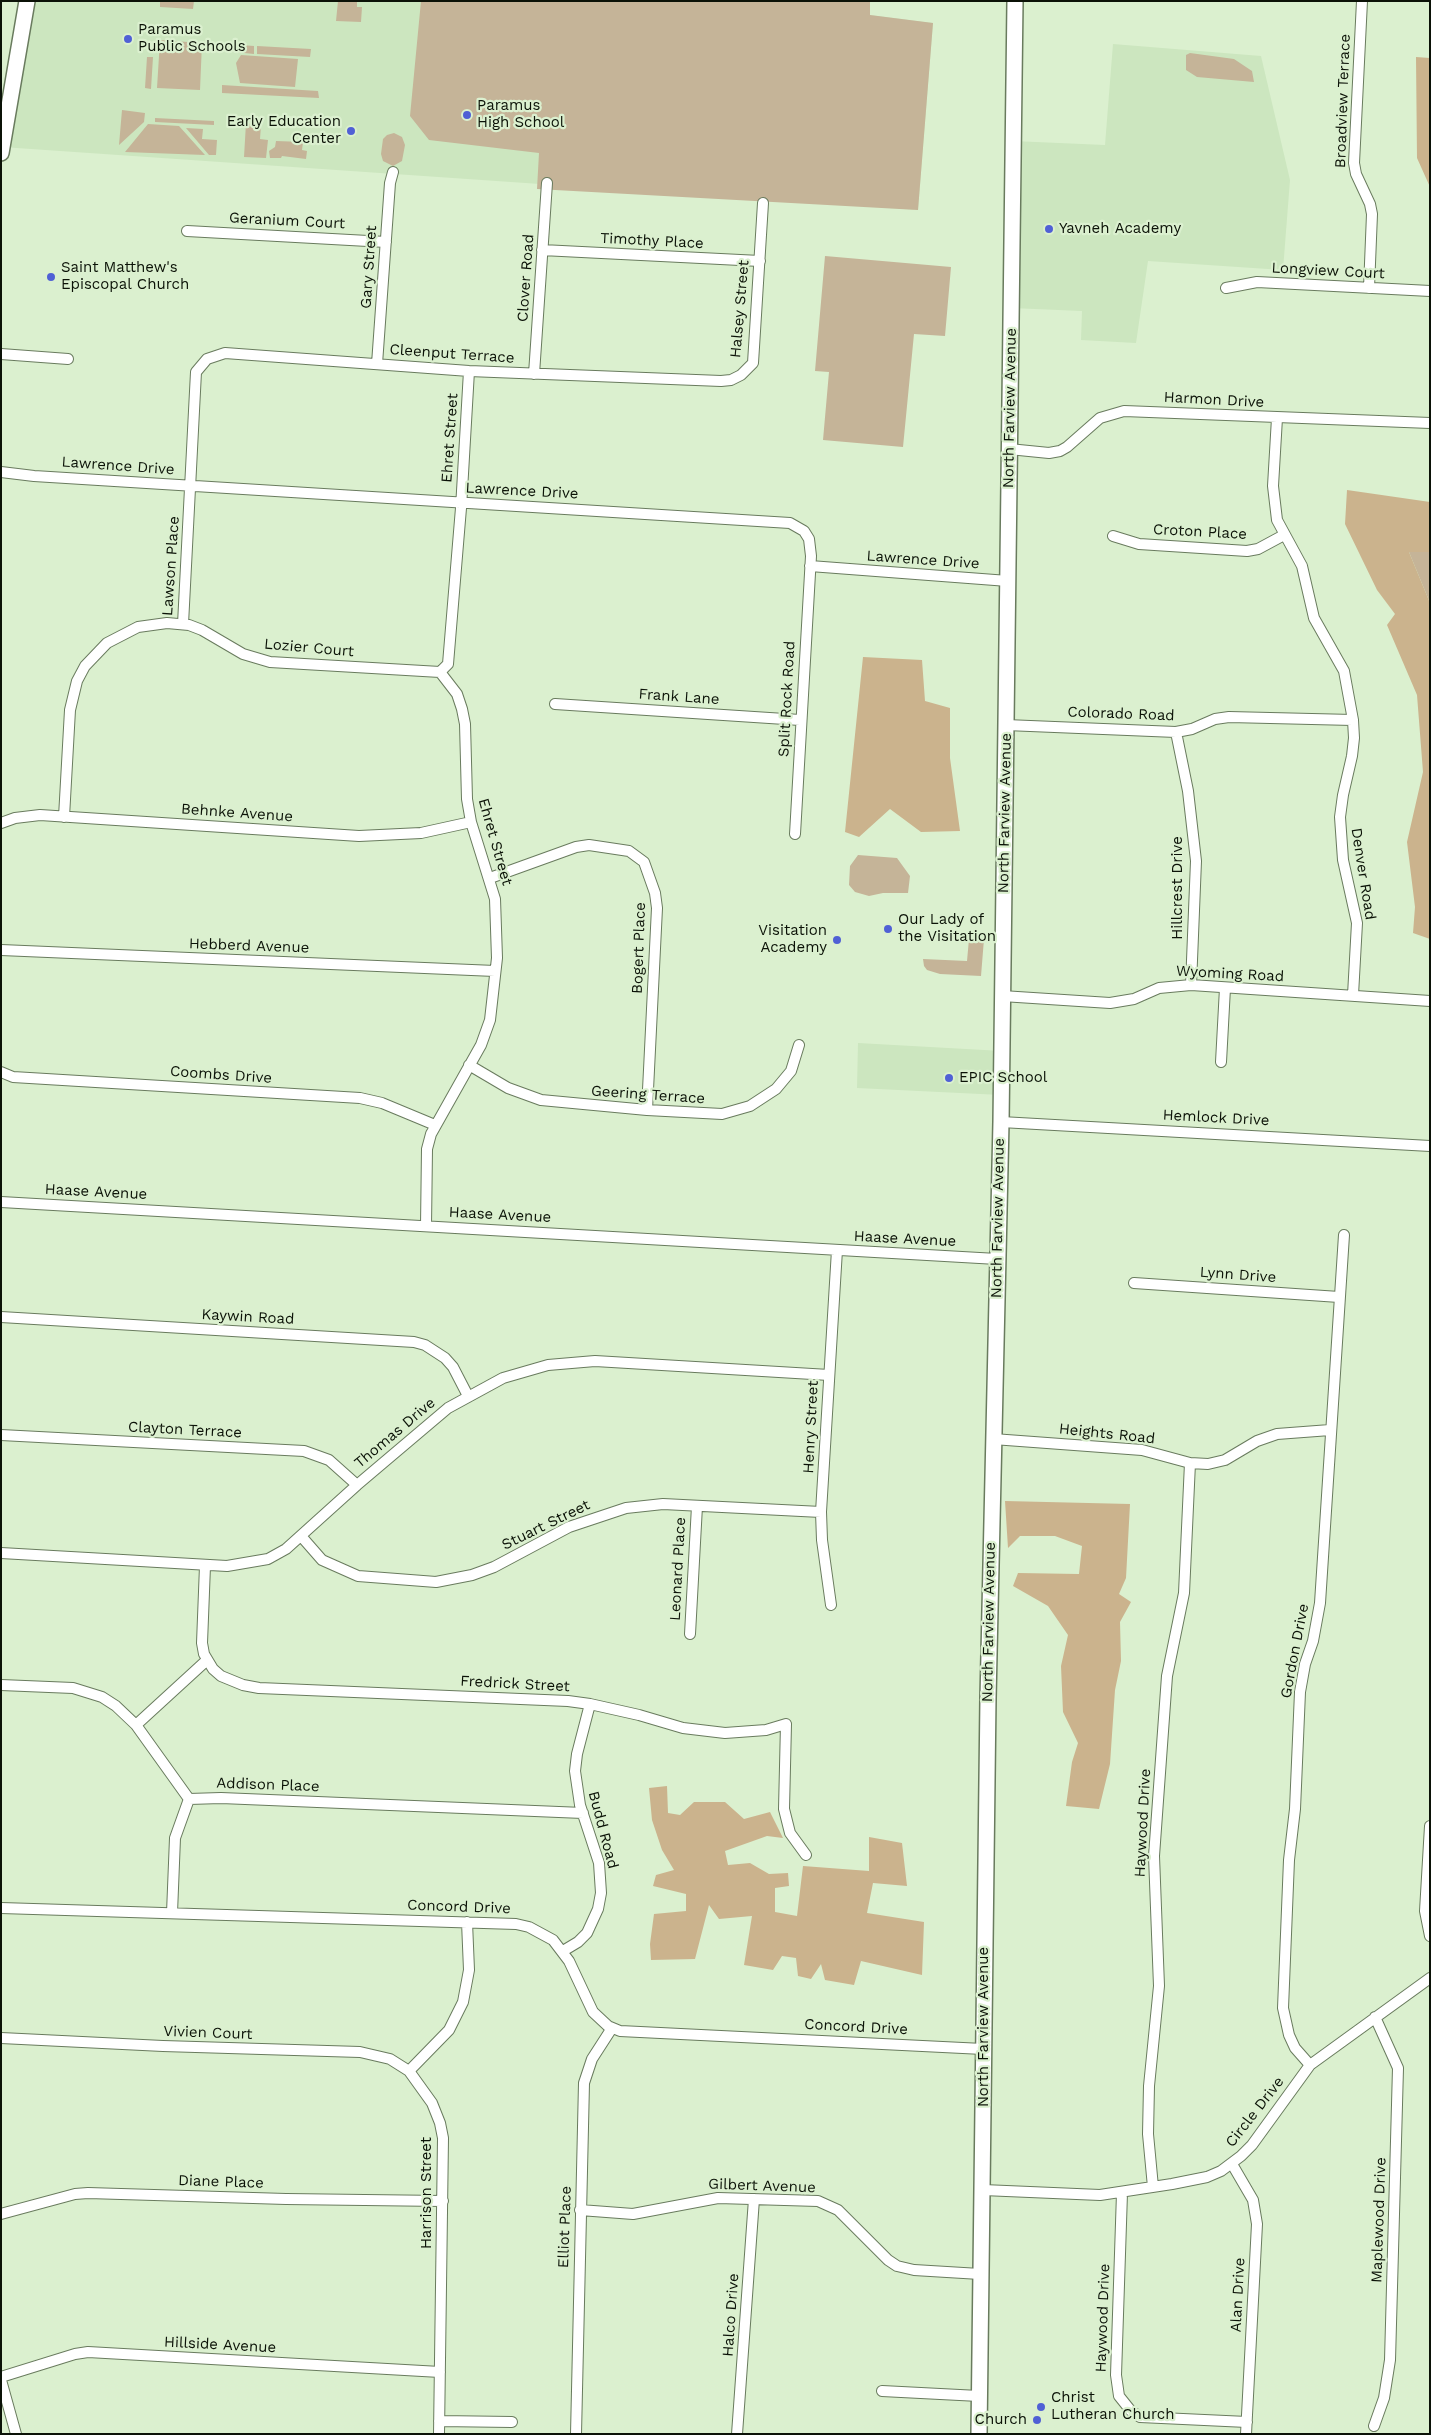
<!DOCTYPE html>
<style>
body{margin:0}
#map{position:relative;width:1431px;height:2435px;overflow:hidden;background:#dbf0cf;font-family:"Work Sans",sans-serif}
canvas{display:block}
.frame{position:absolute;inset:0;border:2px solid #0b1207;pointer-events:none}
</style>
<div id="map">
<canvas width="1431" height="2435"></canvas>
<div class="frame"></div>
</div>
<script>
const g = document.querySelector('canvas').getContext('2d');
g.lineJoin = 'round';
function fill(path, color) { g.fillStyle = color; g.fill(path, 'evenodd'); }
const poly = rows => new Path2D(rows.map(r => 'M' + r).join(''));
function trace(path, color, width, dash) { g.strokeStyle = color; g.lineWidth = width; g.lineCap = dash ? 'butt' : 'round'; g.setLineDash(dash || []); g.stroke(path); }
function drawText(font, color, halo, rows, align = 'center') {
  g.font = font + ' "Work Sans",sans-serif'; g.lineWidth = 4.5; g.setLineDash([]); g.textBaseline = 'middle'; g.strokeStyle = halo; g.fillStyle = color; for (const [text, x, y, turn = 0] of rows) {
    g.save(); g.translate(x, y); g.rotate((+turn || 0) * Math.PI / 180); g.textAlign = isNaN(turn) ? turn : align; if (halo) g.strokeText(text, 0, 0); g.fillText(text, 0, 0); g.restore();
  }
}
const built = poly([
 [27,1,870,1,870,15,933,23,918,210,2,147],
 [1113,44,1261,56,1290,180,1283,270,1148,261,1136,343,1081,340,1082,311,1011,308,1013,141,1105,145],
 [858,1043,1002,1051,1001,1095,857,1088]
]);
const green = poly([
 [160,1,194,1,193,9,160,7],
 [338,1,357,2,357,7,362,7,361,22,336,21],
 [421,1,870,1,870,15,933,23,918,210,537,189,539,153,429,140,410,116],
 [160,40,202,43,200,90,157,88],
 [226,44,254,46,254,54,225,51],
 [257,46,311,49,310,57,257,54],
 [1190,53,1234,59,1252,71,1254,82,1197,77,1186,70,1186,55],
 [241,55,298,59,295,87,240,83,236,63],
 [147,57,153,57,151,89,145,88],
 [222,85,318,91,319,98,222,93],
 [122,110,145,113,144,122,119,145],
 [155,118,214,121,214,125,155,122],
 [246,123,261,125,260,139,268,140,266,158,244,157],
 [148,124,179,126,205,155,125,152],
 [186,128,203,129,202,139,217,140,216,155,209,155],
 [394,133,402,137,405,145,402,161,393,166,383,161,381,154,383,139,387,135],
 [276,141,303,142,302,150,307,151,306,159,282,156,281,158,270,158,269,151,275,147],
 [825,256,951,267,945,336,914,334,903,447,823,440,829,372,815,371],
 [1409,552,1430,552,1430,603],
 [858,855,897,858,910,876,908,893,883,893,869,896,855,892,849,885,850,866],
 [969,939,984,939,981,976,940,974,927,970,924,966,923,959,967,961]
]);
const forest = poly([
 [1416,57,1430,58,1430,187,1417,158],
 [1347,490,1430,502,1430,552,1409,552,1430,603,1430,939,1413,933,1415,907,1407,842,1423,772,1417,695,1387,625,1395,614,1377,590,1345,524],
 [863,657,922,660,925,701,950,708,950,758,960,831,921,832,890,809,859,837,845,832],
 [1005,1501,1130,1504,1126,1578,1119,1594,1131,1602,1120,1622,1121,1661,1115,1690,1110,1764,1099,1809,1066,1806,1072,1762,1078,1743,1063,1712,1061,1666,1068,1635,1048,1606,1013,1586,1018,1573,1079,1574,1082,1546,1055,1536,1020,1536,1008,1548],
 [667,1786,668,1813,680,1815,694,1802,725,1802,744,1819,770,1812,783,1838,767,1836,725,1851,728,1865,750,1863,769,1874,788,1873,789,1886,775,1888,775,1912,797,1916,803,1866,869,1871,869,1837,902,1843,907,1886,873,1883,867,1913,924,1922,922,1975,861,1961,854,1985,825,1980,821,1964,811,1979,798,1976,796,1958,782,1956,773,1970,744,1965,752,1916,719,1919,709,1905,695,1959,651,1960,650,1944,654,1914,686,1911,686,1894,653,1886,656,1875,674,1870,662,1850,652,1820,649,1788]
]);
const street = poly([
 [1362,1,1354,163,1356,174,1370,204,1372,214,1369,288],
 [187,231,386,242],
 [542,250,760,261],
 [1226,288,1257,282,1430,291],
 [1,354,68,359],
 [377,364,390,183,393,172],
 [534,374,547,183],
 [1277,418,1273,486,1277,520,1302,566,1314,618,1344,671,1353,720,1354,738,1352,756,1343,795,1340,817,1343,860,1357,923,1353,995],
 [1009,449,1049,453,1060,451,1067,447,1100,418,1124,411,1430,423],
 [1,472,34,476,790,523,804,531,809,539,811,556,795,834],
 [1113,536,1139,544,1247,551,1258,549,1284,535],
 [810,566,1008,581],
 [183,624,196,372,207,359,225,353,469,371,721,381,731,380,741,375,753,363,763,203],
 [440,672,448,664,461,508,469,371],
 [555,704,800,720],
 [1006,725,1176,732,1192,729,1215,719,1229,717,1353,720],
 [1176,732,1188,791,1196,861,1191,985],
 [64,817,70,710,77,681,85,666,107,643,138,627,167,623,189,625,202,630,243,654,270,662,440,672],
 [1,823,15,818,40,815,359,836,421,833,471,822],
 [490,878,576,847,589,845,629,851,644,862,655,893,657,908,647,1110],
 [1,950,495,971],
 [1002,996,1110,1003,1134,999,1159,988,1191,985,1430,1001],
 [1221,1062,1225,988],
 [469,1065,508,1088,541,1100,647,1110,722,1114,750,1106,776,1089,791,1071,799,1045],
 [1,1072,13,1077,360,1098,382,1103,435,1125],
 [1001,1122,1430,1146],
 [1,1202,997,1259],
 [426,1226,427,1149,431,1134,481,1045,490,1020,497,958,495,899,471,822,467,799,465,724,462,709,457,694,440,672],
 [1134,1283,1339,1297],
 [1,1317,414,1342,425,1345,445,1358,453,1367,468,1396],
 [1,1435,304,1451,329,1460,357,1485],
 [993,1439,1142,1450,1190,1463,1208,1464,1225,1460,1257,1441,1277,1434,1330,1430],
 [301,1536,322,1560,358,1576,436,1582,472,1575,494,1567,569,1527,626,1508,663,1504,821,1512],
 [1,1553,227,1566,268,1559,286,1549,357,1485,448,1408,503,1378,548,1365,595,1361,829,1375],
 [205,1566,202,1643,204,1654,213,1669,221,1676,243,1685,259,1688,568,1701,590,1704,639,1715,683,1728,725,1733,766,1730,786,1724,784,1809,790,1833,806,1855],
 [831,1605,822,1540,821,1512,837,1250],
 [690,1634,697,1506],
 [1,1685,73,1688,102,1697,116,1706,136,1725,189,1799],
 [136,1725,207,1660],
 [189,1799,221,1798,583,1813],
 [1430,1826,1425,1911,1430,1936],
 [1,1908,516,1924,529,1927,553,1940,569,1961,593,2012,608,2026,620,2031,983,2049],
 [172,1913,175,1838,189,1799],
 [563,1951,578,1942,587,1933,598,1909,601,1893,599,1863,580,1805,575,1771,577,1754,590,1704],
 [1,2038,163,2046,360,2052,390,2059,409,2071,432,2103,440,2123,443,2138,439,2434],
 [1310,2065,1295,2048,1289,2035,1283,2008,1289,1860,1295,1809,1300,1692,1305,1664,1313,1641,1320,1603,1344,1235],
 [409,2071,449,2030,463,2002,469,1970,467,1922],
 [1232,2164,1253,2200,1257,2224,1246,2434],
 [1153,2187,1148,2134,1149,2086,1159,1986,1154,1856,1167,1676,1184,1593,1190,1463],
 [983,2190,1100,2195,1172,2184,1207,2177,1221,2171,1241,2156,1252,2145,1310,2065,1430,1978],
 [1122,2193,1116,2375,1119,2396,1131,2411,1140,2417,1247,2422],
 [580,2210,633,2214,718,2198,818,2201,838,2210,888,2260,897,2266,914,2270,980,2274],
 [1,2214,75,2194,88,2193,286,2199,443,2201],
 [1,2377,75,2354,88,2352,440,2372],
 [1,2380,16,2434],
 [882,2391,979,2396],
 [439,2421,512,2422],
 [1374,2426,1384,2398,1390,2360,1398,2068,1375,2017],
 [576,2434,584,2083,592,2059,612,2028],
 [737,2434,754,2199]
]);
const secondary = poly([
 [1,153,27,1],
 [979,2434,988,1698,1001,1122,1015,1]
]);
const markers = [
 [128,39,5,"#5060d5"],
 [467,115,5,"#5060d5"],
 [351,131,5,"#5060d5"],
 [1049,229,5,"#5060d5"],
 [51,277,5,"#5060d5"],
 [888,929,5,"#5060d5"],
 [837,940,5,"#5060d5"],
 [949,1078,5,"#5060d5"],
 [1041,2407,5,"#5060d5"],
 [1037,2420,5,"#5060d5"]
];
const poiNames = [
 ["Paramus",138,30],
 ["Public Schools",138,47],
 ["Paramus",477,106],
 ["High School",477,123],
 ["Early Education",341,122,"right"],
 ["Center",341,139,"right"],
 ["Yavneh Academy",1059,229],
 ["Saint Matthew's",61,268],
 ["Episcopal Church",61,285],
 ["Our Lady of",898,920],
 ["the Visitation",898,937],
 ["Visitation",827,931,"right"],
 ["Academy",827,948,"right"],
 ["EPIC School",959,1078],
 ["Christ",1051,2398],
 ["Lutheran Church",1051,2415],
 ["Church",1027,2420,"right"]
];
const streetNames = [
 ["Broadview Terrace",1343,101,-88],
 ["Geranium Court",287,221,3],
 ["Timothy Place",652,241,3],
 ["Gary Street",369,267,-86],
 ["Longview Court",1328,271,3],
 ["Clover Road",526,278,-86],
 ["Halsey Street",740,309,-85],
 ["Cleenput Terrace",452,354,4],
 ["Harmon Drive",1214,400,3],
 ["North Farview Avenue",1010,408,-89],
 ["Ehret Street",450,438,-86],
 ["Lawrence Drive",118,466,4],
 ["Lawrence Drive",522,491,3],
 ["Croton Place",1200,532,3],
 ["Lawrence Drive",923,560,4],
 ["Lawson Place",171,566,-86],
 ["Lozier Court",309,648,5],
 ["Frank Lane",679,697,4],
 ["Split Rock Road",787,699,-87],
 ["Colorado Road",1121,714,2],
 ["Behnke Avenue",237,813,4],
 ["North Farview Avenue",1005,813,-89],
 ["Ehret Street",495,842,74],
 ["Denver Road",1363,874,81],
 ["Hillcrest Drive",1178,888,-90],
 ["Hebberd Avenue",249,946,2],
 ["Bogert Place",639,948,-88],
 ["Wyoming Road",1230,974,3],
 ["Coombs Drive",221,1075,4],
 ["Geering Terrace",648,1095,4],
 ["Hemlock Drive",1216,1118,3],
 ["Haase Avenue",96,1192,3],
 ["Haase Avenue",500,1215,3],
 ["North Farview Avenue",998,1218,-89],
 ["Haase Avenue",905,1239,3],
 ["Lynn Drive",1238,1275,4],
 ["Kaywin Road",248,1317,3],
 ["Henry Street",811,1427,-87],
 ["Clayton Terrace",185,1430,3],
 ["Thomas Drive",395,1433,-40],
 ["Heights Road",1107,1434,6],
 ["Stuart Street",546,1525,-26],
 ["Leonard Place",678,1569,-87],
 ["North Farview Avenue",989,1622,-89],
 ["Gordon Drive",1295,1651,-79],
 ["Fredrick Street",515,1684,3],
 ["Addison Place",268,1785,2],
 ["Haywood Drive",1143,1823,-87],
 ["Budd Road",603,1830,75],
 ["Concord Drive",459,1907,2],
 ["Concord Drive",856,2027,3],
 ["North Farview Avenue",984,2027,-90],
 ["Vivien Court",208,2033,2],
 ["Circle Drive",1255,2112,-52],
 ["Diane Place",221,2182,2],
 ["Gilbert Avenue",762,2186,2],
 ["Harrison Street",427,2193,-90],
 ["Maplewood Drive",1379,2220,-88],
 ["Elliot Place",565,2227,-88],
 ["Alan Drive",1238,2295,-87],
 ["Halco Drive",731,2315,-86],
 ["Haywood Drive",1103,2318,-88],
 ["Hillside Avenue",220,2345,3]
];
fill(built, '#cce6bf');
fill(green, '#c5b498');
fill(forest, '#cbb38d');
trace(street, '#697b5e', 12);
trace(secondary, '#697b5e', 18);
trace(street, '#fff', 10);
trace(secondary, '#fff', 15);
for (const [x, y, r, color] of markers) { const dot = new Path2D(); dot.arc(x, y, r, 0, 2 * Math.PI); g.fillStyle = color; g.fill(dot); trace(dot, '#dbf0cf', 2); }
drawText('15px', '#0b1207', '#dbf0cf', poiNames, 'left');
drawText('15px', '#0b1207', '#dbf0cf', streetNames);
</script>
